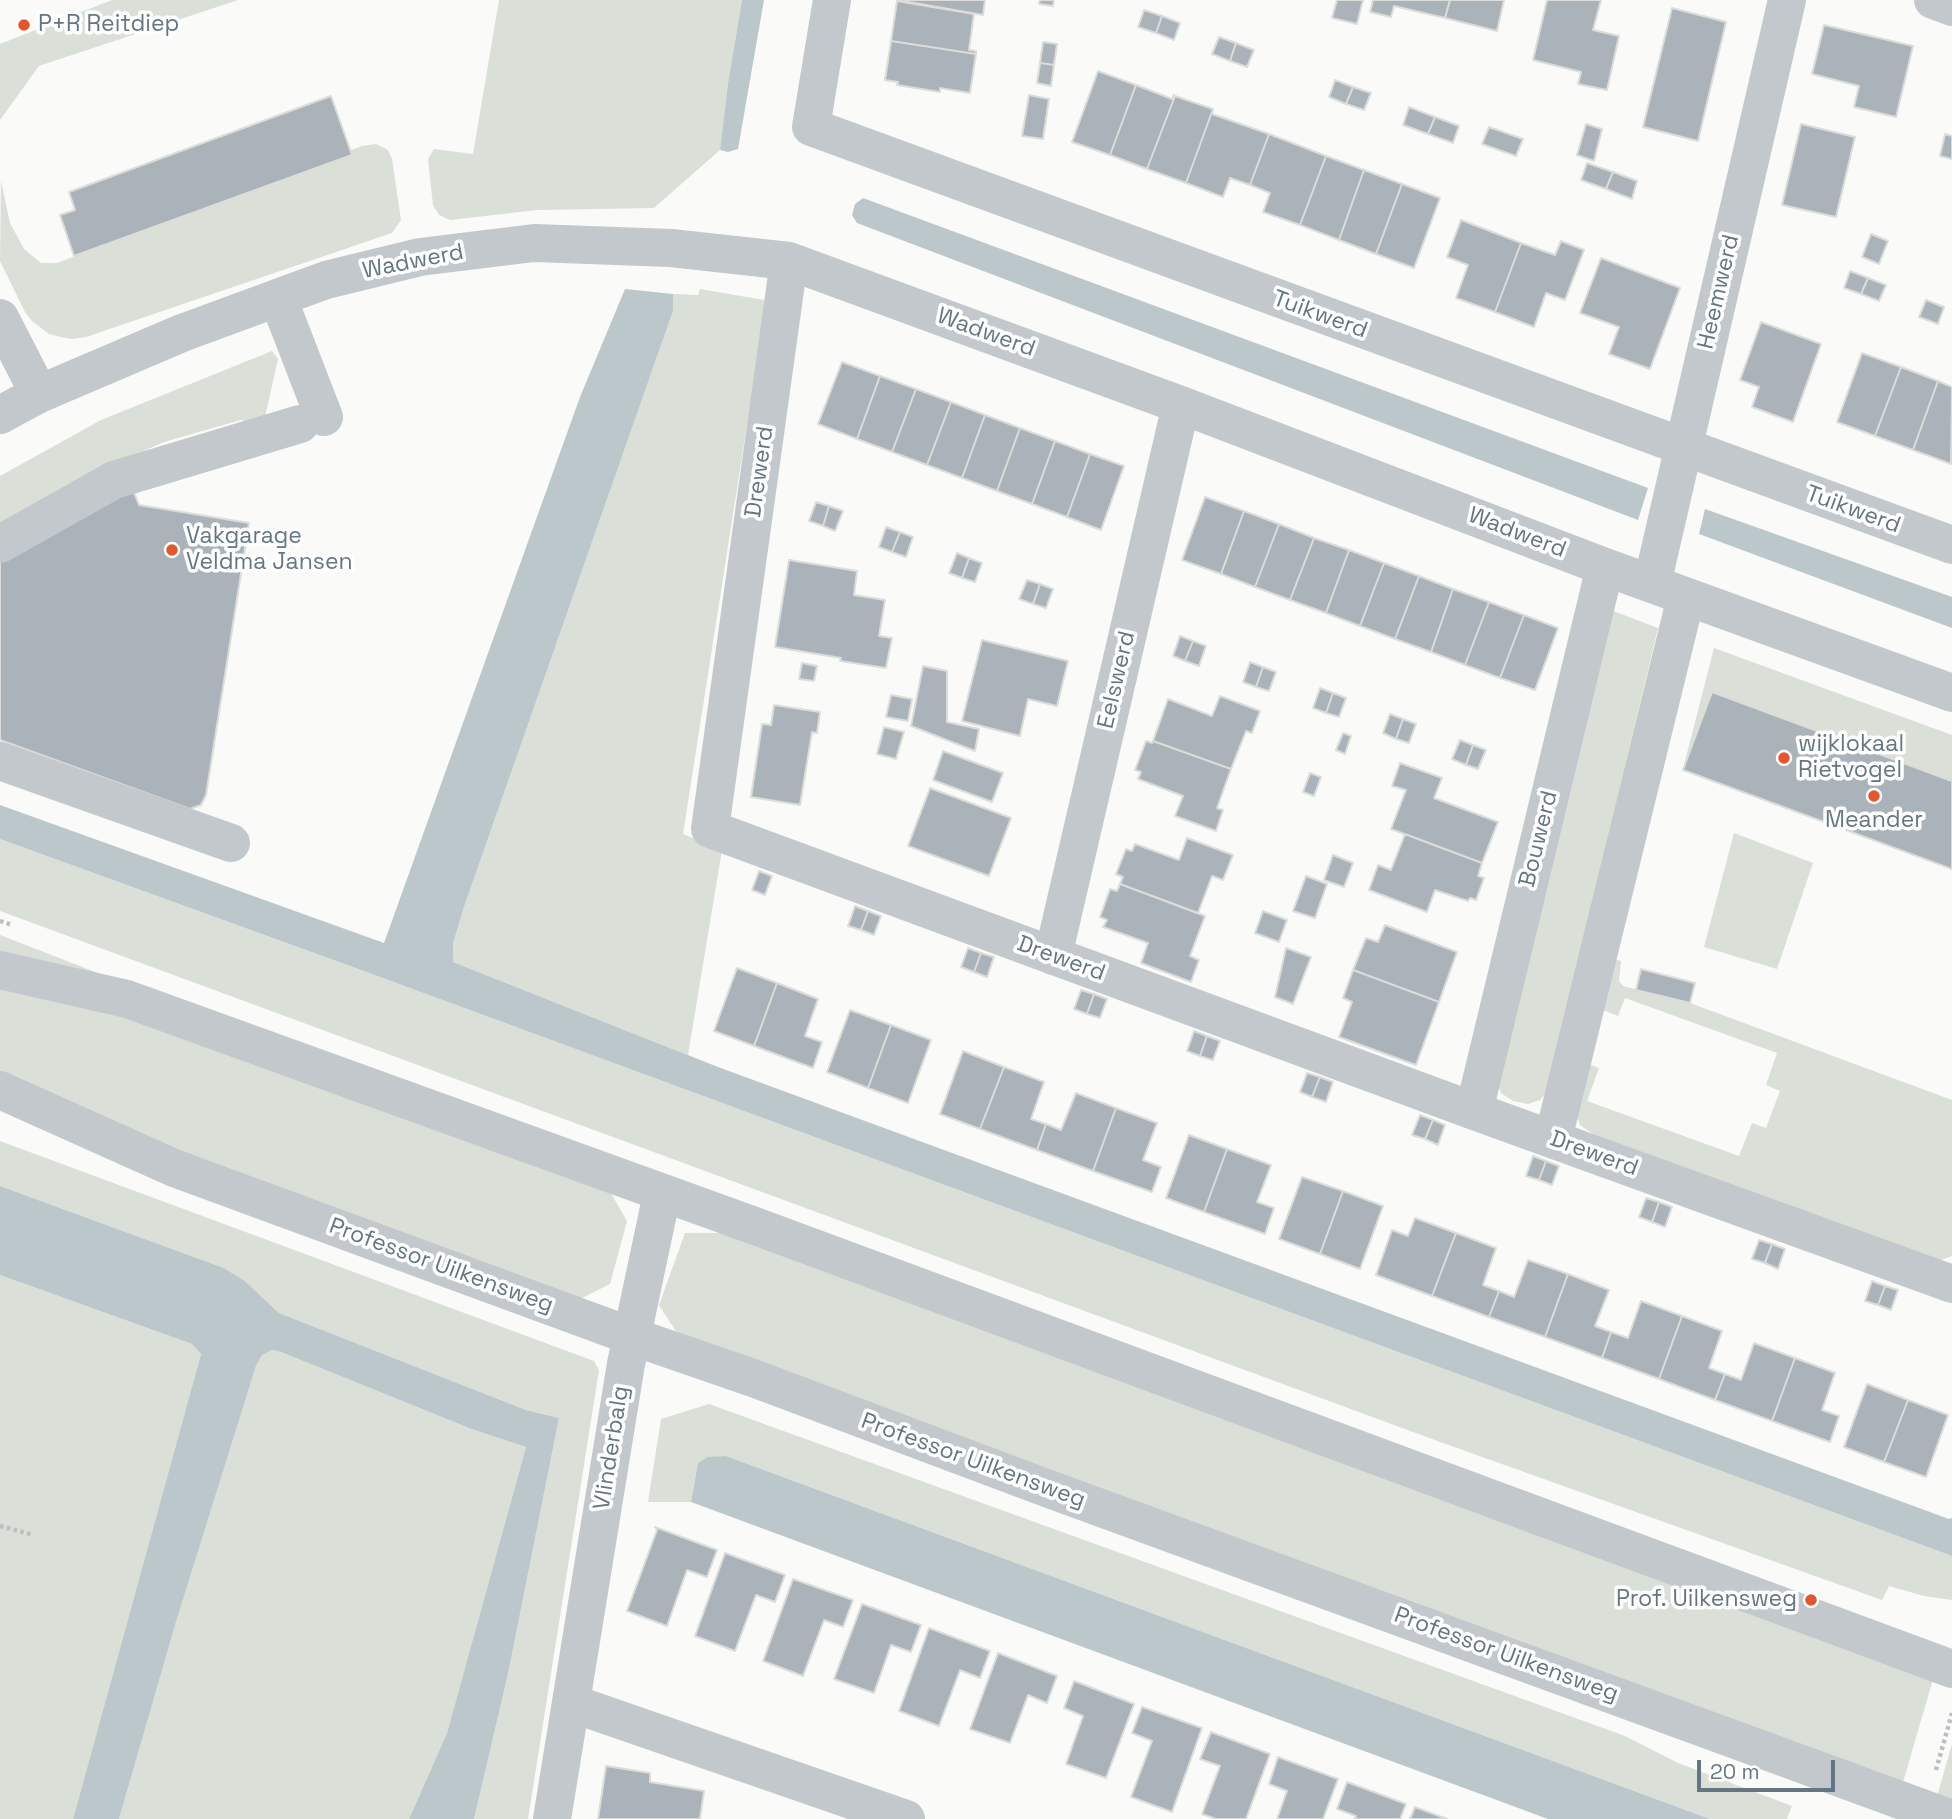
<!DOCTYPE html>
<style>
body{margin:0}
#map{position:relative;width:1952px;height:1819px;overflow:hidden;background:#fafaf8;font-family:"Space Grotesk",sans-serif}
canvas{display:block}
.scale{position:absolute;left:1697px;top:1760px;width:138px;height:32px;box-sizing:border-box;border:4px solid #657683;border-top:0;padding-left:9px;font-size:21px;line-height:24px;white-space:nowrap;color:#657683;-webkit-text-stroke:5px #fff;paint-order:stroke}
</style>
<div id="map">
<canvas width="1952" height="1819"></canvas>
<div class="scale">20 m</div>
</div>
<script>
const g = document.querySelector('canvas').getContext('2d');
g.lineJoin = 'round';
function fill(path, color) { g.fillStyle = color; g.fill(path, 'evenodd'); }
const poly = rows => new Path2D(rows.map(r => 'M' + r).join(''));
function trace(path, color, width, dash) { g.strokeStyle = color; g.lineWidth = width; g.lineCap = dash ? 'butt' : 'round'; g.setLineDash(dash || []); g.stroke(path); }
function drawText(font, color, halo, rows, align = 'center') {
  g.font = font + ' "Space Grotesk",sans-serif'; g.lineWidth = 7; g.setLineDash([]); g.textBaseline = 'middle'; g.strokeStyle = halo; g.fillStyle = color; for (const [text, x, y, turn = 0] of rows) {
    g.save(); g.translate(x, y); g.rotate((+turn || 0) * Math.PI / 180); g.textAlign = isNaN(turn) ? turn : align; if (halo) g.strokeText(text, 0, 0); g.fillText(text, 0, 0); g.restore();
  }
}
const green = poly([
 [112,0,238,0,39,66,0,120,0,44],
 [499,0,742,0,728,83,720,150,654,208,537,210,450,220,439,215,433,205,428,159,434,149,473,154],
 [376,144,388,150,392,159,401,220,392,233,86,337,72,339,61,337,49,334,32,321,25,312,0,261,1,181,10,223,24,249,41,263,57,263,362,146],
 [700,289,764,300,764,316,683,834,722,850,688,1055,453,962,453,945,464,907,673,311,673,294,698,295],
 [272,351,278,359,265,417,256,423,241,420,164,442,68,484,0,523,0,476,101,420],
 [1608,609,1658,628,1547,1092,1540,1100,1528,1104,1513,1101,1501,1093,1496,1080],
 [1714,648,1952,735,1952,781,1713,692,1683,769],
 [1734,833,1813,863,1777,969,1704,947],
 [0,839,372,974,1952,1556,1952,1600,1924,1596,1889,1586,1882,1600,1432,1439,0,911],
 [0,935,126,984,0,953],
 [1610,958,1621,961,1619,981,1623,986,1690,1003,1952,1100,1952,1256,1939,1261,1593,1134,1580,1125,1574,1107,1584,1062,1599,1068,1587,1101,1739,1156,1752,1123,1766,1128,1780,1091,1766,1085,1777,1053,1625,998,1618,1016,1598,1008],
 [0,985,136,1018,609,1190,627,1221,610,1284,578,1300,208,1165,0,1072],
 [0,1141,594,1361,599,1370,528,1819,474,1819,508,1674,559,1418,526,1410,279,1313,245,1281,224,1268,0,1186],
 [685,1233,726,1233,1934,1676,1901,1789,679,1336,659,1305],
 [0,1275,192,1344,201,1354,73,1819,0,1819],
 [272,1350,281,1352,474,1430,526,1447,447,1733,409,1819,119,1819,176,1622,256,1366,262,1355],
 [709,1404,1625,1736,1678,1763,1792,1806,1787,1819,1710,1819,726,1456,698,1463,691,1502,648,1502,661,1419],
 [1952,1744,1952,1799,1936,1800]
]);
const water = poly([
 [742,0,764,0,738,149,728,152,720,150,728,83],
 [863,198,1648,488,1638,520,857,223,852,215,855,204],
 [625,289,673,294,673,311,464,907,453,944,453,962,718,1067,1949,1519,1952,1518,1952,1556,372,974,0,839,0,805,384,943,580,397],
 [1705,509,1952,597,1952,628,1699,534],
 [0,1186,224,1268,245,1281,279,1313,526,1410,559,1418,508,1674,474,1819,409,1819,447,1733,526,1447,474,1430,281,1352,272,1350,262,1355,256,1366,176,1622,119,1819,73,1819,201,1354,192,1344,0,1275],
 [726,1456,1710,1819,1548,1819,691,1502,698,1463,708,1457]
]);
const building = poly([
 [897,0,985,0,983,15,897,0],
 [1040,0,1054,0,1053,6,1039,4,1040,0],
 [1337,0,1363,0,1357,24,1332,18,1337,0],
 [1373,0,1450,0,1445,18,1394,6,1391,17,1370,12,1373,0],
 [1450,0,1504,0,1497,31,1445,18,1450,0],
 [1547,0,1601,0,1593,30,1619,36,1607,90,1578,84,1581,72,1533,60,1547,0],
 [897,1,974,14,969,50,976,51,976,54,891,41,897,1],
 [1672,8,1726,22,1698,141,1643,127,1672,8],
 [1144,10,1162,16,1156,33,1138,27,1144,10],
 [1162,16,1180,23,1174,40,1156,33,1162,16],
 [1824,25,1913,46,1896,117,1854,107,1859,86,1812,74,1824,25],
 [1219,37,1236,43,1230,61,1212,54,1219,37],
 [891,41,976,54,970,93,940,88,940,92,897,85,898,82,885,80,891,41],
 [1043,42,1057,44,1054,65,1040,63,1043,42],
 [1236,43,1254,50,1247,67,1230,61,1236,43],
 [1040,63,1054,65,1051,86,1037,83,1040,63],
 [1098,71,1136,85,1110,155,1072,142,1098,71],
 [1335,80,1353,87,1346,104,1329,97,1335,80],
 [1136,85,1172,99,1174,95,1175,96,1147,169,1110,155,1136,85],
 [1353,87,1371,93,1364,110,1346,104,1353,87],
 [1029,95,1049,99,1043,139,1022,136,1029,95],
 [331,96,352,155,74,256,60,215,75,210,69,192,331,96],
 [1175,96,1213,109,1186,183,1147,169,1175,96],
 [1409,107,1435,117,1428,134,1403,125,1409,107],
 [1213,109,1212,114,1269,134,1250,185,1230,178,1223,197,1186,183,1213,109],
 [1435,117,1459,126,1453,143,1428,134,1435,117],
 [1586,124,1602,129,1594,161,1577,155,1586,124],
 [1801,124,1855,137,1836,217,1782,205,1801,124],
 [1489,127,1523,139,1516,156,1482,144,1489,127],
 [1269,134,1326,156,1300,225,1263,212,1270,193,1250,185,1269,134],
 [1945,134,1952,136,1952,159,1940,156,1945,134],
 [1326,156,1364,170,1339,240,1300,225,1326,156],
 [1587,163,1613,172,1606,189,1581,180,1587,163],
 [1364,170,1402,184,1376,254,1339,240,1364,170],
 [1613,172,1637,181,1632,199,1606,189,1613,172],
 [1402,184,1440,198,1414,268,1376,254,1402,184],
 [1461,220,1521,243,1495,312,1456,298,1468,265,1447,257,1461,220],
 [1871,234,1888,241,1879,264,1862,257,1871,234],
 [1561,241,1584,250,1565,300,1546,293,1534,327,1495,312,1521,243,1555,255,1561,241],
 [1601,258,1680,288,1650,369,1609,354,1619,327,1580,313,1601,258],
 [1850,271,1868,278,1861,294,1844,288,1850,271],
 [1868,278,1886,285,1879,301,1861,294,1868,278],
 [1926,300,1944,307,1938,324,1919,317,1926,300],
 [1761,322,1821,344,1793,422,1752,407,1759,387,1740,380,1761,322],
 [1862,353,1901,367,1875,436,1837,422,1862,353],
 [842,362,880,376,857,439,818,424,842,362],
 [1901,367,1938,381,1913,450,1875,436,1901,367],
 [880,376,916,389,892,452,857,439,880,376],
 [1938,381,1952,387,1951,464,1913,450,1938,381],
 [916,389,951,402,927,465,892,452,916,389],
 [951,402,985,415,962,478,927,465,951,402],
 [985,415,1020,428,997,491,962,478,985,415],
 [1020,428,1055,441,1032,504,997,491,1020,428],
 [1055,441,1090,454,1067,517,1032,504,1055,441],
 [1090,454,1124,466,1101,530,1067,517,1090,454],
 [133,490,139,505,249,523,206,795,201,805,190,809,0,740,0,560,133,490],
 [1205,497,1244,511,1221,574,1182,560,1205,497],
 [816,502,829,506,823,526,809,521,816,502],
 [829,506,843,511,835,531,823,526,829,506],
 [1244,511,1279,524,1255,587,1221,574,1244,511],
 [1279,524,1314,538,1290,600,1255,587,1279,524],
 [886,527,900,532,892,552,879,547,886,527],
 [900,532,913,537,906,557,892,552,900,532],
 [1314,538,1349,550,1326,613,1290,600,1314,538],
 [1349,550,1384,563,1360,626,1326,613,1349,550],
 [957,553,969,558,962,578,949,573,957,553],
 [969,558,982,563,975,582,962,578,969,558],
 [789,560,857,571,854,595,885,600,879,636,892,638,886,668,840,661,841,658,775,647,789,560],
 [1384,563,1419,576,1395,639,1360,626,1384,563],
 [1419,576,1453,589,1431,652,1395,639,1419,576],
 [1027,580,1040,584,1033,604,1019,599,1027,580],
 [1040,584,1053,589,1046,608,1033,604,1040,584],
 [1453,589,1489,602,1465,665,1431,652,1453,589],
 [1489,602,1524,615,1500,678,1465,665,1489,602],
 [1524,615,1558,628,1535,690,1500,678,1524,615],
 [1180,636,1193,641,1185,661,1173,656,1180,636],
 [982,640,1068,661,1057,706,1028,699,1020,736,962,721,982,640],
 [1193,641,1206,646,1199,666,1185,661,1193,641],
 [1250,662,1263,667,1256,687,1243,682,1250,662],
 [802,663,817,666,814,681,799,679,802,663],
 [923,666,947,671,947,722,979,729,975,751,911,726,923,666],
 [1263,667,1276,672,1269,691,1256,687,1263,667],
 [1320,688,1333,693,1326,713,1313,708,1320,688],
 [1712,692,1952,781,1952,869,1683,770,1712,692],
 [1333,693,1346,698,1339,717,1326,713,1333,693],
 [891,695,912,699,908,721,886,717,891,695],
 [1220,696,1260,711,1252,733,1246,731,1231,769,1153,741,1168,699,1212,716,1220,696],
 [774,705,820,712,817,733,812,732,800,805,751,797,762,724,771,725,774,705],
 [1390,714,1403,719,1396,739,1383,733,1390,714],
 [1403,719,1416,724,1409,743,1396,739,1403,719],
 [884,727,904,732,896,759,877,754,884,727],
 [1343,733,1351,736,1345,754,1336,750,1343,733],
 [1460,740,1473,745,1466,765,1452,759,1460,740],
 [1146,741,1152,743,1153,741,1231,769,1217,808,1223,810,1216,831,1175,816,1183,796,1138,779,1141,772,1135,770,1146,741],
 [1473,745,1486,750,1478,769,1466,765,1473,745],
 [943,751,1003,773,992,802,933,780,943,751],
 [1400,763,1442,778,1434,798,1498,822,1482,863,1391,829,1406,790,1392,786,1400,763],
 [1310,773,1321,777,1314,796,1303,792,1310,773],
 [930,788,1011,818,989,876,908,846,930,788],
 [1405,834,1482,863,1478,876,1484,878,1476,900,1470,898,1468,901,1435,890,1427,912,1369,890,1378,865,1391,870,1405,834],
 [1187,838,1233,855,1223,880,1212,876,1198,913,1120,884,1123,877,1116,874,1126,849,1132,851,1135,844,1179,860,1187,838],
 [1333,855,1353,863,1344,887,1324,880,1333,855],
 [759,871,772,876,765,895,752,890,759,871],
 [1306,876,1327,884,1315,918,1293,911,1306,876],
 [1120,884,1205,916,1190,956,1199,960,1191,982,1141,963,1148,943,1103,927,1107,920,1100,917,1110,889,1117,891,1120,884],
 [855,906,868,911,861,930,848,926,855,906],
 [868,911,881,916,874,935,861,930,868,911],
 [1263,911,1287,920,1279,942,1255,933,1263,911],
 [1385,925,1457,952,1439,1002,1353,970,1366,938,1378,942,1385,925],
 [968,948,981,953,974,972,961,967,968,948],
 [1286,948,1311,957,1293,1004,1275,997,1286,948],
 [981,953,994,957,987,977,974,972,981,953],
 [737,968,777,983,754,1046,714,1031,737,968],
 [1641,969,1695,983,1690,1003,1636,990,1641,969],
 [1353,970,1439,1002,1416,1065,1339,1037,1352,1002,1343,998,1353,970],
 [777,983,818,999,805,1036,822,1042,813,1068,754,1046,777,983],
 [1081,990,1094,994,1087,1014,1074,1009,1081,990],
 [1094,994,1107,999,1100,1018,1087,1014,1094,994],
 [850,1010,891,1025,868,1088,827,1072,850,1010],
 [891,1025,931,1040,908,1103,868,1088,891,1025],
 [1194,1031,1207,1036,1200,1056,1187,1051,1194,1031],
 [1207,1036,1220,1041,1213,1060,1200,1056,1207,1036],
 [963,1051,1004,1067,980,1129,940,1114,963,1051],
 [1004,1067,1044,1082,1031,1119,1046,1124,1037,1150,980,1129,1004,1067],
 [1307,1073,1320,1077,1312,1097,1300,1092,1307,1073],
 [1320,1077,1333,1082,1326,1102,1312,1097,1320,1077],
 [1076,1093,1116,1108,1093,1171,1037,1150,1046,1124,1061,1130,1076,1093],
 [1116,1108,1157,1123,1143,1160,1161,1167,1152,1192,1093,1171,1116,1108],
 [1420,1115,1433,1120,1425,1139,1412,1135,1420,1115],
 [1433,1120,1445,1125,1438,1145,1425,1139,1433,1120],
 [1189,1135,1227,1149,1204,1212,1166,1198,1189,1135],
 [1227,1149,1271,1165,1257,1202,1274,1208,1265,1234,1204,1212,1227,1149],
 [1533,1156,1546,1161,1539,1180,1526,1176,1533,1156],
 [1546,1161,1559,1166,1552,1185,1539,1180,1546,1161],
 [1302,1177,1343,1191,1320,1254,1279,1239,1302,1177],
 [1343,1191,1383,1206,1360,1269,1320,1254,1343,1191],
 [1646,1198,1659,1202,1652,1222,1639,1217,1646,1198],
 [1659,1202,1672,1207,1665,1227,1652,1222,1659,1202],
 [1415,1218,1456,1233,1432,1296,1376,1275,1392,1230,1408,1236,1415,1218],
 [1456,1233,1496,1248,1483,1285,1499,1291,1489,1317,1432,1296,1456,1233],
 [1759,1240,1772,1244,1765,1263,1752,1259,1759,1240],
 [1772,1244,1785,1249,1778,1269,1765,1263,1772,1244],
 [1528,1260,1568,1274,1545,1337,1489,1317,1499,1291,1514,1297,1528,1260],
 [1568,1274,1609,1290,1595,1326,1611,1332,1602,1358,1545,1337,1568,1274],
 [1872,1281,1885,1286,1878,1305,1865,1301,1872,1281],
 [1885,1286,1898,1290,1891,1310,1878,1305,1885,1286],
 [1641,1301,1682,1316,1659,1379,1602,1358,1611,1332,1628,1338,1641,1301],
 [1682,1316,1722,1331,1709,1368,1725,1374,1715,1400,1659,1379,1682,1316],
 [1754,1343,1795,1358,1772,1421,1715,1400,1725,1374,1741,1380,1754,1343],
 [1795,1358,1835,1373,1822,1410,1839,1416,1830,1442,1772,1421,1795,1358],
 [1867,1384,1908,1400,1884,1462,1844,1447,1867,1384],
 [1908,1400,1948,1415,1926,1477,1884,1462,1908,1400],
 [655,1527,717,1550,707,1577,687,1570,667,1626,627,1611,657,1530,655,1527],
 [725,1553,785,1575,775,1602,756,1595,735,1651,695,1636,725,1553],
 [793,1579,853,1600,843,1627,824,1620,803,1676,763,1661,793,1579],
 [862,1604,921,1625,911,1652,891,1645,874,1693,834,1679,862,1604],
 [929,1628,990,1651,980,1678,960,1670,939,1726,899,1711,929,1628],
 [998,1653,1057,1676,1047,1703,1028,1695,1010,1743,970,1729,998,1653],
 [1074,1681,1134,1704,1106,1778,1066,1764,1083,1716,1064,1708,1074,1681],
 [1142,1707,1202,1728,1172,1812,1131,1797,1152,1741,1132,1733,1142,1707],
 [1211,1732,1270,1754,1246,1819,1216,1819,1202,1814,1220,1766,1200,1759,1211,1732],
 [1278,1757,1338,1779,1323,1819,1277,1819,1287,1791,1269,1784,1278,1757],
 [606,1766,650,1773,650,1782,704,1791,700,1819,598,1819,606,1766],
 [1347,1782,1406,1804,1400,1819,1354,1819,1356,1816,1337,1809,1347,1782],
 [1415,1807,1447,1819,1410,1819,1415,1807]
]);
const path = poly([
 [0,921,12,925],
 [0,1526,34,1535],
 [1936,1770,1952,1713]
]);
const minor = poly([
 [832,0,811,127,1952,545],
 [1933,0,1952,7],
 [789,261,710,829,1474,1111,1952,1284],
 [278,298,324,417],
 [0,318,39,394],
 [0,415,39,394,182,333,326,280,420,257,534,243,671,248,789,261,1181,405,1605,567,1952,693],
 [0,544,114,480,300,424],
 [1652,584,1787,0],
 [0,761,231,843],
 [1053,956,1181,405],
 [0,970,127,999,755,1226,1952,1669],
 [0,1090,174,1168,631,1336,753,1378,1049,1489,1952,1819],
 [1474,1111,1605,567],
 [1553,1139,1686,597],
 [571,1703,906,1819],
 [552,1819,626,1364,662,1194]
]);
const markers = [
 [24,25,7,"#e4572e"],
 [172,550,7,"#e4572e"],
 [1784,758,7,"#e4572e"],
 [1874,796,7,"#e4572e"],
 [1811,1600,7,"#e4572e"]
];
const poiNames = [
 ["P+R Reitdiep",38,25],
 ["Vakgarage",186,537],
 ["Veldma Jansen",186,563],
 ["wijklokaal",1798,745],
 ["Rietvogel",1798,771],
 ["Meander",1874,821,"center"],
 ["Prof. Uilkensweg",1797,1600,"right"]
];
const streetNames = [
 ["Wadwerd",413,262,-11],
 ["Heemwerd",1719,292,-77],
 ["Tuikwerd",1320,315,20],
 ["Wadwerd",986,333,20],
 ["Drewerd",760,472,-82],
 ["Tuikwerd",1853,510,20],
 ["Wadwerd",1517,533,21],
 ["Eelswerd",1117,680,-77],
 ["Bouwerd",1539,839,-76],
 ["Drewerd",1061,959,20],
 ["Drewerd",1594,1154,20],
 ["Professor Uilkensweg",441,1266,20],
 ["Vlinderbalg",612,1448,-81],
 ["Professor Uilkensweg",973,1461,20],
 ["Professor Uilkensweg",1506,1655,20]
];
fill(green, '#dadfd7');
fill(water, '#bbc7cb');
fill(building, '#aab3b9');
trace(building, '#dcdcda', 2);
trace(path, '#bbbfc2', 4.5, [3.5, 3.5]);
trace(minor, '#c3c8cc', 38);
for (const [x, y, r, color] of markers) { const dot = new Path2D(); dot.arc(x, y, r, 0, 2 * Math.PI); g.fillStyle = color; g.fill(dot); trace(dot, '#fff', 2.5); }
drawText('23px', '#657683', '#fff', poiNames, 'left');
drawText('23px', '#657683', '#fff', streetNames);
</script>
